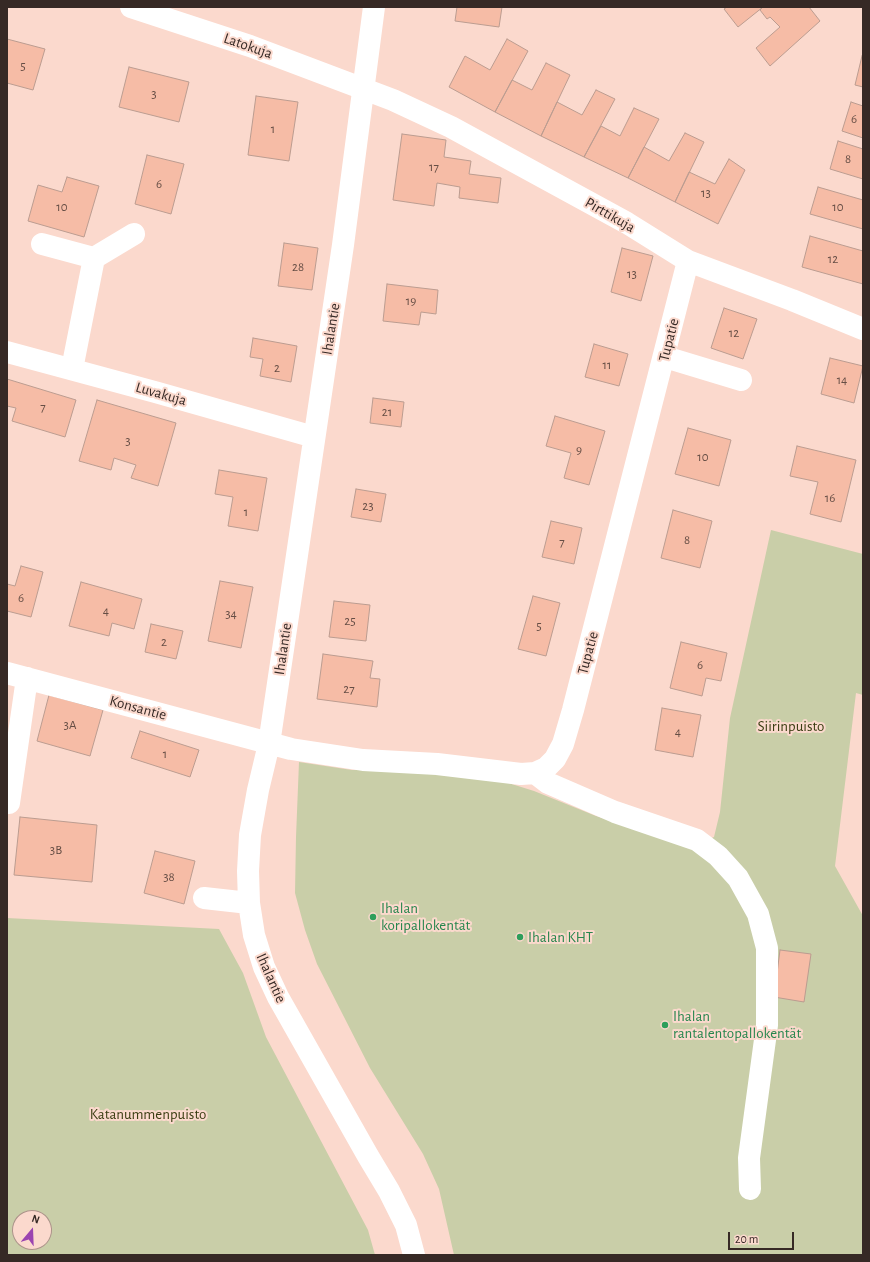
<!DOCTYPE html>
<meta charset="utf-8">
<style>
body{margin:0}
#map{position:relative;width:870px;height:1262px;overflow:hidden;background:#fbd9cd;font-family:"Alegreya Sans",sans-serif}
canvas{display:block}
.frame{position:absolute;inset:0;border:8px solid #362925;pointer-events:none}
.north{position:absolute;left:12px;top:1210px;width:40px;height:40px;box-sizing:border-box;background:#fbd9cd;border:1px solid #ac938a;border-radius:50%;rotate:19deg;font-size:11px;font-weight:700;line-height:16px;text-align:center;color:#362925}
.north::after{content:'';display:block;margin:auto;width:14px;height:18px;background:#9b44b0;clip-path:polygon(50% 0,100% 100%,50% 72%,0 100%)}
.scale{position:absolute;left:728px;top:1232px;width:66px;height:18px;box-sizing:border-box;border:2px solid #362925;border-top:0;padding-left:5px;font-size:12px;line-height:14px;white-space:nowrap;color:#362925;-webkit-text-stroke:3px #fbd9cd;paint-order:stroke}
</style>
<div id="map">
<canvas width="870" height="1262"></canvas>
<div class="frame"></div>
<div class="north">N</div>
<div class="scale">20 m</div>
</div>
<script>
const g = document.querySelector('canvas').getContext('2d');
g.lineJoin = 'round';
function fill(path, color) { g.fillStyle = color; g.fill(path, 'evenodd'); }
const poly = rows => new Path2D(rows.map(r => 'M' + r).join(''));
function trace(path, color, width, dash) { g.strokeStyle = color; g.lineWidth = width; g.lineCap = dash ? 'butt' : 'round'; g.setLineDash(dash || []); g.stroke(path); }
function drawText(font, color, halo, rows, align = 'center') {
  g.font = font + ' "Alegreya Sans",sans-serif'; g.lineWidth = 4; g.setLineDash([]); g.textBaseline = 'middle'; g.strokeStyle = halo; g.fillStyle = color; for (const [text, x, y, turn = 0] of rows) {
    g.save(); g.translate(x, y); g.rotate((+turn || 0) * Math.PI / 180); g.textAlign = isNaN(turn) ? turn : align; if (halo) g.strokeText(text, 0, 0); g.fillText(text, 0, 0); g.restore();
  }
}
const green = poly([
 [771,530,863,554,863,695,856,693,835,866,863,916,863,1255,454,1255,439,1189,423,1154,370,1068,317,964,305,930,295,893,296,837,299,762,352,770,403,769,486,776,534,791,596,816,655,834,691,847,714,837,720,812,730,718],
 [7,918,219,929,243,973,266,1037,368,1230,375,1255,7,1255],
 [20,1218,44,1218,44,1242,20,1242]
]);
const building = poly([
 [457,7,502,7,499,27,455,21,457,7],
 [727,7,763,7,738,27,724,9,727,7],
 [763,7,809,7,820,21,770,66,756,48,780,27,770,17,767,19,760,10,763,7],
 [7,39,45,49,33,90,7,83,7,39],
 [507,39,528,51,495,112,449,87,465,56,490,70,507,39],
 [862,56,863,57,863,87,855,85,862,56],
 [546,63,570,75,541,136,495,112,512,80,532,90,546,63],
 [129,67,189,82,179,122,119,107,129,67],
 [596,90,615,99,584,157,541,136,557,102,582,115,596,90],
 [256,96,298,102,289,161,248,155,256,96],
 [851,102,863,106,863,138,842,131,851,102],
 [634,108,659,119,628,178,584,157,601,126,620,136,634,108],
 [685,133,704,142,675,202,628,178,644,147,669,161,685,133],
 [402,134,446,140,444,157,471,161,469,174,501,178,498,203,459,198,460,187,437,183,434,206,393,200,402,134],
 [838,141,863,149,863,179,830,169,838,141],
 [147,155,184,164,171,214,135,204,147,155],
 [729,159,745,170,718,224,675,202,689,172,715,184,729,159],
 [67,177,99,186,84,237,28,221,38,185,62,192,67,177],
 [818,187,863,200,863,229,810,214,818,187],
 [810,236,863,251,863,284,802,267,810,236],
 [284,243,318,248,312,290,278,286,284,243],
 [622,248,653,256,641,301,611,292,622,248],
 [387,284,438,290,436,314,421,312,419,325,383,321,387,284],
 [724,308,757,319,743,359,711,348,724,308],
 [253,338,297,346,291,382,260,376,263,359,250,357,253,338],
 [594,344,628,354,619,386,585,377,594,344],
 [830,358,863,366,854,403,821,394,830,358],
 [7,379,76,400,65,437,12,421,16,408,7,406,7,379],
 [373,398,404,402,401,427,370,423,373,398],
 [97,400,176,423,158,486,131,478,136,465,114,458,111,470,79,461,97,400],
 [555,416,605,431,589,485,564,478,571,453,546,446,555,416],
 [688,428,731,440,719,486,675,474,688,428],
 [797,446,856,460,841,522,810,514,818,482,790,476,797,446],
 [219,470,267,478,258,531,228,526,233,497,215,494,219,470],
 [356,489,386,494,381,522,351,517,356,489],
 [673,510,712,521,700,568,661,558,673,510],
 [551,521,582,528,574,564,542,557,551,521],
 [21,566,43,572,31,617,7,611,7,584,15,586,21,566],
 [220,581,253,587,241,648,208,641,220,581],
 [81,582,142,599,134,629,112,623,109,636,69,626,81,582],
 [533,596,560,603,546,656,518,649,533,596],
 [334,601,370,605,366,641,329,637,334,601],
 [151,624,183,631,176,659,145,652,151,624],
 [681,642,727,653,721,681,706,678,702,696,670,688,681,642],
 [323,654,373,661,370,678,380,679,377,707,317,699,323,654],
 [49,695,103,710,90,756,37,741,49,695],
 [662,708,701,715,693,757,655,750,662,708],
 [140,731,199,750,190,777,131,758,140,731],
 [20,817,97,825,92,882,14,875,20,817],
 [155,851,195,861,184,904,144,893,155,851],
 [780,950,811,954,804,1002,774,997,780,950]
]);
const minor = poly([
 [131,7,250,46,393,100,451,127,627,223,688,261,792,300,863,329],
 [374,7,343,245,269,744,258,790,250,835,248,871,249,903,254,935,264,967,278,997,368,1156,389,1191,406,1225,414,1255],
 [42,244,94,258],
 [7,352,155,392,314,437],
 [665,357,741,380],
 [72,369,94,258,134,234],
 [7,673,291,749,363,760,437,764,521,774,535,773,546,768,555,759,563,744,573,710,688,261],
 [535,773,548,783,615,812,697,840,718,856,738,878,758,914,767,948,767,1025,749,1158,750,1189],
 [9,803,27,678],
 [204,898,249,903]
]);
const markers = [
 [373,917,4,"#2e9e5b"],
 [520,937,4,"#2e9e5b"],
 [665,1025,4,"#2e9e5b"]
];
const numberNames = [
 ["5",23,66],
 ["3",154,94],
 ["6",854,119],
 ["1",273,129],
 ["8",848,159],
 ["17",434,167],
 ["6",159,184],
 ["13",706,193],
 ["10",62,207],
 ["10",838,207],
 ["12",833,259],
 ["28",298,267],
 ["13",632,274],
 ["19",411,301],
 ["12",734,333],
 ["11",607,365],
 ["2",277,368],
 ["14",842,380],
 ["7",43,407],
 ["21",387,412],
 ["3",128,441],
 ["9",579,450],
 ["10",703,457],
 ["16",830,498],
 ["23",368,506],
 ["1",246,512],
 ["8",687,540],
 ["7",562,542],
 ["6",21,598],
 ["4",106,611],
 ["34",231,614],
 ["25",350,621],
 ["5",539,626],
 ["2",164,642],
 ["6",700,665],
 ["27",349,689],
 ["3A",70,725],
 ["4",678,732],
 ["1",165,754],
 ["3B",56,850],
 ["38",169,877]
];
const streetNames = [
 ["Latokuja",248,46,19],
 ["Pirttikuja",610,215,30],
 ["Ihalantie",331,329,-81],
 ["Tupatie",669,340,-76],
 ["Luvakuja",161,394,16],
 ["Ihalantie",283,649,-82],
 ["Tupatie",588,653,-75],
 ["Konsantie",138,708,15],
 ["Ihalantie",271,978,66]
];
const parkNames = [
 ["Siirinpuisto",791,726],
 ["Katanummenpuisto",148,1114]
];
const leisureNames = [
 ["Ihalan",381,908],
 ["koripallokentät",381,925],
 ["Ihalan KHT",528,937],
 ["Ihalan",673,1016],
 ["rantalentopallokentät",673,1033]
];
fill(green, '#c9cea8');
fill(building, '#f6bca6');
trace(building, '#bb9c90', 1);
trace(minor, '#fff', 22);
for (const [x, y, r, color] of markers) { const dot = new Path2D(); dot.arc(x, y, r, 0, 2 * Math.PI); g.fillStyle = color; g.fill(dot); trace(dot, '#fbd9cd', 1.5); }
drawText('13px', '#664e45', null, numberNames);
drawText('15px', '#362925', '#fbd9cd', streetNames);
drawText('15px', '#3a3d12', '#fbd9cd', parkNames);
drawText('15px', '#27864d', '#fbd9cd', leisureNames, 'left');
</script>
